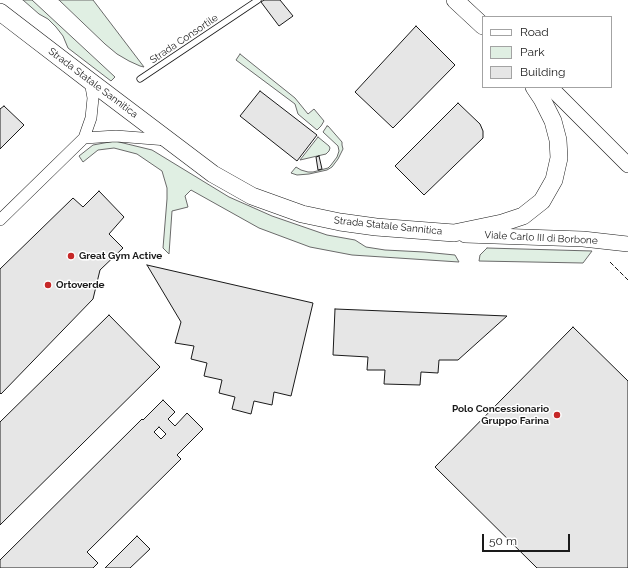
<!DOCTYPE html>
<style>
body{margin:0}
#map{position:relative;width:628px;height:568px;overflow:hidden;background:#fff;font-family:Raleway,sans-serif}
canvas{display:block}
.legend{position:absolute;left:482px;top:16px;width:130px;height:72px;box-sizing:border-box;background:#fff;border:1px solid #a3a3a3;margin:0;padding:5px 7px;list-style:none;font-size:12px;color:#1a1a1a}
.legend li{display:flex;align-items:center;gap:8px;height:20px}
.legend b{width:20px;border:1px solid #a3a3a3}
.scale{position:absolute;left:482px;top:534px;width:88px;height:18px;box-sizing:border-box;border:2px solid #1a1a1a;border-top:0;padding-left:5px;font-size:12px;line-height:14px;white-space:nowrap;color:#1a1a1a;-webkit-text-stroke:3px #fff;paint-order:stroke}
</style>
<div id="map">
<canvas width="628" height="568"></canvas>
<ul class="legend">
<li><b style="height:5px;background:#fff"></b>Road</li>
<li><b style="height:11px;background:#e0efe3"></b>Park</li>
<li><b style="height:11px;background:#e6e6e6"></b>Building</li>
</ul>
<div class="scale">50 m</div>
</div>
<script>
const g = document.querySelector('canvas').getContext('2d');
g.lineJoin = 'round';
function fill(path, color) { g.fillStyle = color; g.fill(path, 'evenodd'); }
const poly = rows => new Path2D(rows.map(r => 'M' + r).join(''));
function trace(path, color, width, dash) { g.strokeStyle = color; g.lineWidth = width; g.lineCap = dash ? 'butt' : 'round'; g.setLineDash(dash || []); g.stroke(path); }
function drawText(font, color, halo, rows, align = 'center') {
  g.font = font + ' Raleway,sans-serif'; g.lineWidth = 3; g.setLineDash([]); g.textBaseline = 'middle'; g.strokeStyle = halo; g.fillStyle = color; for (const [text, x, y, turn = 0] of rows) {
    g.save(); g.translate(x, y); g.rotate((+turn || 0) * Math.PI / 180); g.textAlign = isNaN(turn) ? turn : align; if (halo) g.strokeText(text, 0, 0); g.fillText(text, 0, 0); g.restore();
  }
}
const green = poly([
 [23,0,32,0,115,77,111,81,68,48,63,36,56,27,48,19,39,14,23,0],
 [59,0,93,0,144,67,140,66,129,61,117,54,105,44,59,0],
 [240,54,295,98,308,114,314,109,324,121,321,126,317,130,298,114,295,104,236,60,240,54],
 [327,126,328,126,342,142,342,145,343,149,338,159,332,167,327,170,309,174,297,175,291,173,296,167,301,170,308,172,313,172,328,168,331,165,337,157,339,151,338,146,323,132,327,126],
 [318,137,329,146,330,148,329,151,326,154,300,160,318,137],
 [115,141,152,150,229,197,272,216,327,235,355,240,366,247,385,250,424,252,455,255,459,262,352,255,310,247,259,228,191,190,185,196,188,207,172,211,169,254,163,248,167,199,167,188,162,171,137,154,114,148,98,150,83,162,79,156,93,145,115,141],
 [487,248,592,251,583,263,479,261,480,255,487,248]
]);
const building = poly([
 [264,0,280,0,293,16,279,26,261,2,264,0],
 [416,26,455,65,393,128,355,92,416,26],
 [260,91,317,135,297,161,240,116,260,91],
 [458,103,480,124,483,131,483,138,424,195,395,166,458,103],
 [4,106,24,125,0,149,0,109,4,106],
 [319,156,322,169,318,170,316,157,319,156],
 [99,191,124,217,109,234,123,248,100,270,93,299,1,394,0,393,0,269,73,198,83,207,99,191],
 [147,265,313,303,291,396,274,392,272,405,254,401,251,414,232,409,235,397,219,393,222,380,204,376,207,363,191,359,194,346,175,343,181,322,147,265],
 [335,309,507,316,458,360,439,360,438,373,421,372,420,385,384,384,385,370,367,370,368,357,333,355,335,309],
 [109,315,160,367,0,525,0,422,109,315],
 [573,327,628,381,628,568,537,568,435,467,573,327],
 [163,400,175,412,168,419,175,426,187,413,203,429,177,455,181,459,87,552,98,563,93,568,0,568,0,560,142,419,143,420,163,400],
 [159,427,166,434,161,439,154,432,159,427],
 [137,536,150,549,130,568,105,568,137,536]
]);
const lane = poly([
 [140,79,258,0]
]);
const street = poly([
 [84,138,116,136,167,140],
 [0,220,84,138,91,118,93,98,90,81]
]);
const secondary = poly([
 [550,87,628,165],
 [465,235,583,239,628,244]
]);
const primary = poly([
 [455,0,483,26],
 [0,12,90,81,213,174,252,196,302,214,340,222,376,227,454,233,502,223,523,216,542,201,554,180,559,158,558,140,553,121,542,99,534,87]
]);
const fence = poly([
 [610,262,628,280]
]);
const markers = [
 [71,256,4,"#c62828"],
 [48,285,4,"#c62828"],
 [557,415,4,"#c62828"]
];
const streetNames = [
 ["Strada Consortile",184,39,-34],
 ["Strada Statale Sannitica",93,83,37],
 ["Strada Statale Sannitica",388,226,6],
 ["Viale Carlo III di Borbone",541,238,3]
];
const poiNames = [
 ["Great Gym Active",79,256],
 ["Ortoverde",56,285],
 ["Polo Concessionario",549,409,"right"],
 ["Gruppo Farina",549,421,"right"]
];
fill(green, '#e0efe3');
trace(green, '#6a6a6a', 1);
fill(building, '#e6e6e6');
trace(building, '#1a1a1a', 1);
trace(lane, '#1a1a1a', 7);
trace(street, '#1a1a1a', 12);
trace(secondary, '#1a1a1a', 16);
trace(primary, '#1a1a1a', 18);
trace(lane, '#fff', 5.5);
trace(street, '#fff', 11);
trace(secondary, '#fff', 15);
trace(primary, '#fff', 17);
trace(fence, '#1a1a1a', 1, [5, 2]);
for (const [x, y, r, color] of markers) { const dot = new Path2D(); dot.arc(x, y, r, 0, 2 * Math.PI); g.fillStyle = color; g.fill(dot); trace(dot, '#fff', 1.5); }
drawText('10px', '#1a1a1a', '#fff', streetNames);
drawText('bold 10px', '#1a1a1a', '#fff', poiNames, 'left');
</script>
